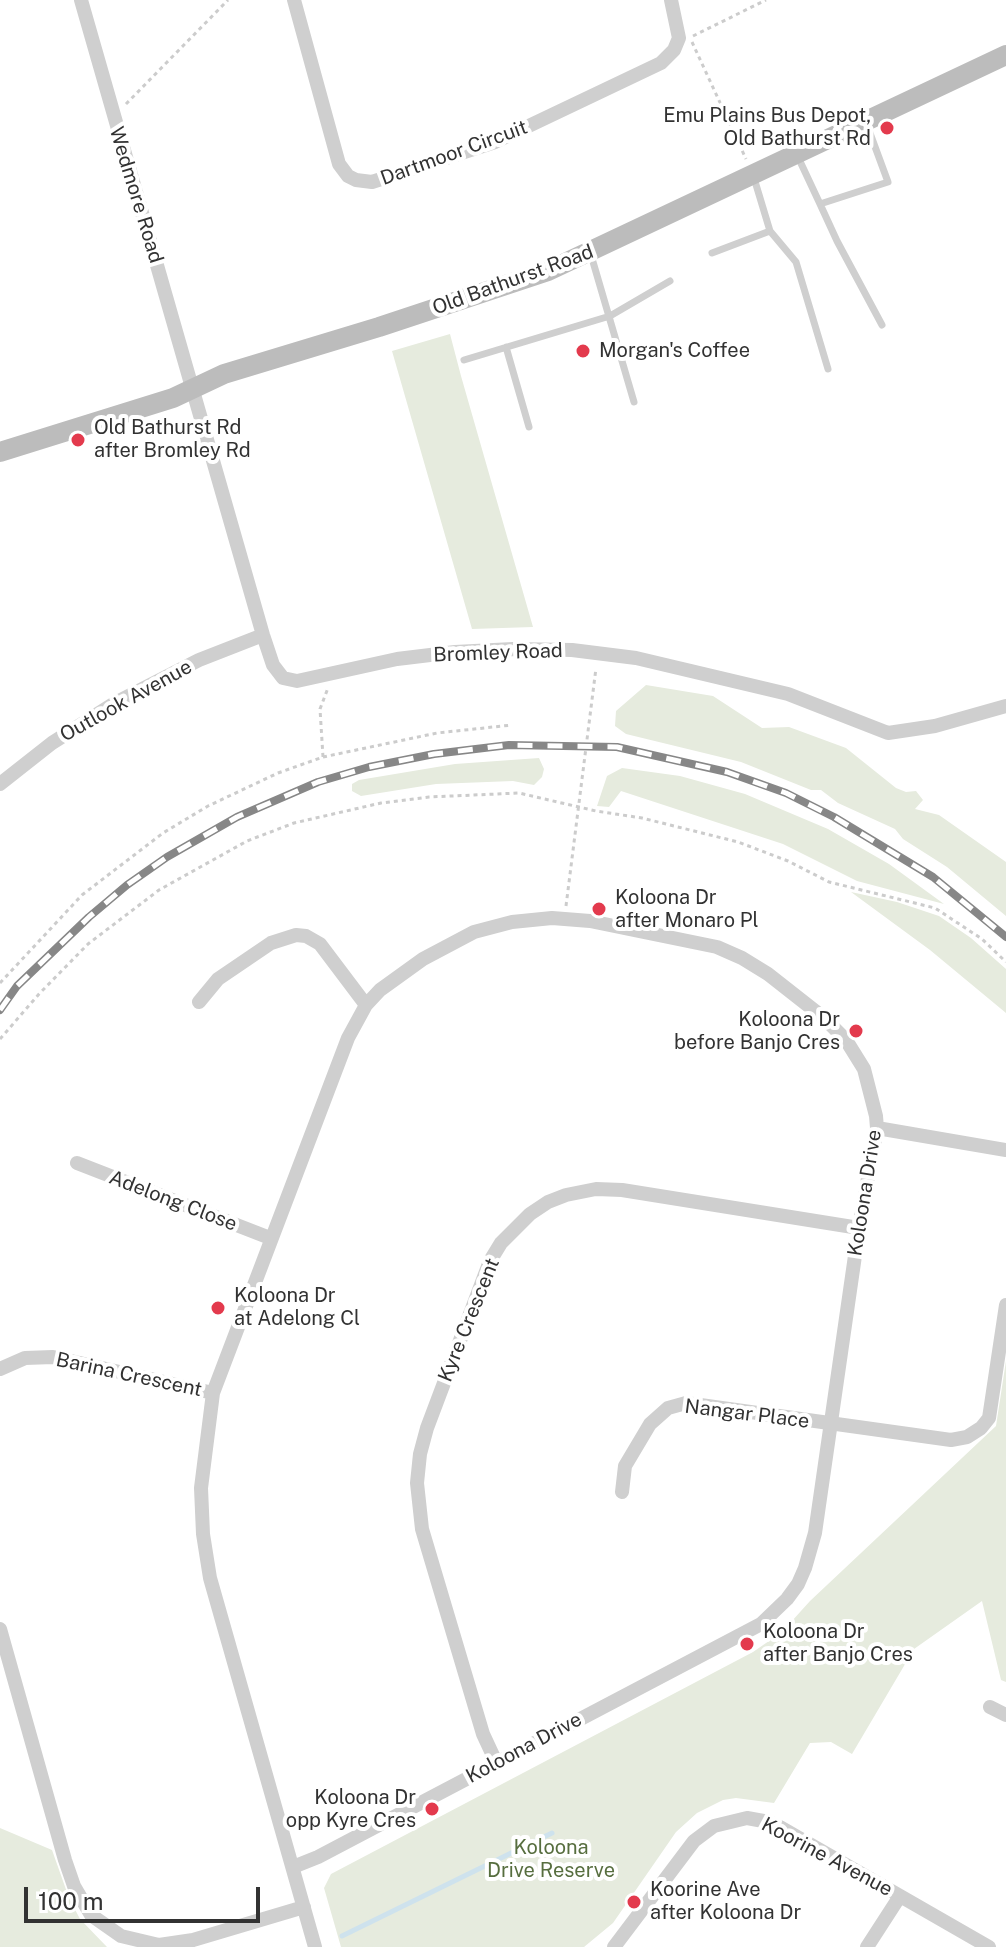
<!DOCTYPE html>
<style>
body{margin:0}
#map{position:relative;width:1006px;height:1947px;overflow:hidden;background:#fff;font-family:"Public Sans",sans-serif}
canvas{display:block}
.scale{position:absolute;left:24px;top:1887px;width:236px;height:36px;box-sizing:border-box;border:4px solid #323232;border-top:0;padding-left:10px;font-size:24px;line-height:28px;white-space:nowrap;color:#323232;-webkit-text-stroke:6px #fff;paint-order:stroke}
</style>
<div id="map">
<canvas width="1006" height="1947"></canvas>
<div class="scale">100 m</div>
</div>
<script>
const g = document.querySelector('canvas').getContext('2d');
g.lineJoin = 'round';
function fill(path, color) { g.fillStyle = color; g.fill(path, 'evenodd'); }
const poly = rows => new Path2D(rows.map(r => 'M' + r).join(''));
function trace(path, color, width, dash) { g.strokeStyle = color; g.lineWidth = width; g.lineCap = dash ? 'butt' : 'round'; g.setLineDash(dash || []); g.stroke(path); }
function drawText(font, color, halo, rows, align = 'center') {
  g.font = font + ' "Public Sans",sans-serif'; g.lineWidth = 8; g.setLineDash([]); g.textBaseline = 'middle'; g.strokeStyle = halo; g.fillStyle = color; for (const [text, x, y, turn = 0] of rows) {
    g.save(); g.translate(x, y); g.rotate((+turn || 0) * Math.PI / 180); g.textAlign = isNaN(turn) ? turn : align; if (halo) g.strokeText(text, 0, 0); g.fillText(text, 0, 0); g.restore();
  }
}
const green = poly([
 [450,334,461,376,533,627,472,629,392,351],
 [646,685,713,696,762,728,789,727,846,748,896,788,906,792,916,791,923,800,915,809,939,815,1006,862,1006,916,947,867,903,839,895,829,838,803,821,790,811,790,741,762,626,734,615,726,616,711],
 [539,758,544,769,542,777,534,785,513,781,436,784,361,796,352,791,352,784,359,780,455,764],
 [622,768,680,776,745,794,828,829,889,864,944,904,857,881,783,844,621,791,609,807,597,806,607,776],
 [851,892,897,902,939,916,971,938,1006,969,1006,1013,930,950],
 [1006,1361,1006,1682,1001,1680,982,1601,914,1649,852,1754,831,1742,810,1743,774,1803,736,1798,723,1800,697,1813,676,1832,613,1923,584,1947,341,1947,324,1888,331,1874,753,1652,782,1632,810,1601,996,1426],
 [0,1828,52,1850,69,1898,80,1919,107,1947,0,1947]
]);
const stream = poly([
 [342,1936,552,1833]
]);
const path = poly([
 [693,36,766,0],
 [692,42,746,159],
 [126,104,228,0],
 [323,757,437,733,512,725],
 [566,906,596,668],
 [0,983,82,895,163,833,208,806,278,773,323,757,320,709,328,688],
 [0,1039,39,994,88,944,159,890,247,841,294,823,381,803,429,797,519,793,596,811,642,818,738,842,788,861,829,882,935,908,982,939,1006,962]
]);
const service = poly([
 [798,157,820,204,888,182,867,125],
 [820,204,837,241,882,325],
 [770,231,796,262,828,369],
 [712,253,770,231,754,178],
 [591,255,634,402],
 [506,347,529,427],
 [464,360,610,316,670,281]
]);
const minor = poly([
 [81,0,263,635,273,665,283,678,297,681,397,659,455,652,513,649,572,650,636,658,788,694,888,733,935,726,1006,706],
 [294,0,339,164,348,176,356,180,372,182,495,142,661,63,674,50,679,38,671,0],
 [0,784,52,743,115,703,199,660,263,635],
 [199,1002,218,979,271,943,296,935,306,936,320,944,366,1005],
 [877,1128,1006,1150],
 [77,1163,270,1238],
 [0,1369,25,1358,53,1357,213,1393],
 [622,1492,625,1466,650,1424,668,1408,686,1403,951,1440,967,1437,981,1428,989,1418,1006,1305],
 [0,1629,65,1860,74,1886,91,1915,121,1936,159,1945,193,1940,304,1907],
 [990,1707,1006,1715],
 [496,1762,483,1734,422,1529,417,1483,420,1454,427,1428,490,1261,501,1243,530,1214,548,1202,566,1195,596,1189,622,1190,859,1228],
 [293,1867,318,1857,761,1624,787,1599,798,1584,805,1568,815,1533,859,1228,877,1128,876,1116,864,1069,846,1040,824,1018,768,974,742,958,717,947,590,921,552,918,512,922,474,932,423,959,380,990,366,1005,348,1038,213,1393,201,1488,203,1534,210,1578,315,1947],
 [614,1947,694,1841,714,1826,747,1818,769,1822,780,1827,989,1947],
 [867,1947,900,1896]
]);
const secondary = poly([
 [0,452,173,398,224,374,379,327,548,271,1006,55]
]);
const rail = poly([
 [0,1010,17,986,89,917,127,885,167,857,237,817,318,782,369,767,434,754,509,745,617,747,727,772,786,793,834,817,933,877,1006,937]
]);
const markers = [
 [887,128,8,"#e33a4d"],
 [583,351,8,"#e33a4d"],
 [78,440,8,"#e33a4d"],
 [599,909,8,"#e33a4d"],
 [856,1031,8,"#e33a4d"],
 [218,1308,8,"#e33a4d"],
 [747,1644,8,"#e33a4d"],
 [432,1809,8,"#e33a4d"],
 [634,1902,8,"#e33a4d"]
];
const poiNames = [
 ["Emu Plains Bus Depot,",871,116,"right"],
 ["Old Bathurst Rd",871,139,"right"],
 ["Morgan's Coffee",599,351],
 ["Old Bathurst Rd",94,428],
 ["after Bromley Rd",94,451],
 ["Koloona Dr",615,898],
 ["after Monaro Pl",615,921],
 ["Koloona Dr",840,1020,"right"],
 ["before Banjo Cres",840,1043,"right"],
 ["Koloona Dr",234,1296],
 ["at Adelong Cl",234,1319],
 ["Koloona Dr",763,1632],
 ["after Banjo Cres",763,1655],
 ["Koloona Dr",416,1798,"right"],
 ["opp Kyre Cres",416,1821,"right"],
 ["Koorine Ave",650,1890],
 ["after Koloona Dr",650,1913]
];
const streetNames = [
 ["Dartmoor Circuit",454,153,-20],
 ["Wedmore Road",136,195,73],
 ["Old Bathurst Road",513,280,-20],
 ["Bromley Road",498,653,-2],
 ["Outlook Avenue",126,701,-29],
 ["Koloona Drive",865,1193,-81],
 ["Adelong Close",173,1201,21],
 ["Kyre Crescent",469,1320,-68],
 ["Barina Crescent",129,1375,12],
 ["Nangar Place",747,1414,7],
 ["Koloona Drive",524,1748,-28],
 ["Koorine Avenue",827,1857,28]
];
const parkNames = [
 ["Koloona",551,1848],
 ["Drive Reserve",551,1871]
];
fill(green, '#e6ebde');
trace(stream, '#cee2ed', 5);
trace(path, '#ccc', 3, [4, 4]);
trace(service, '#cfcfcf', 7);
trace(minor, '#cfcfcf', 14);
trace(secondary, '#bcbcbc', 20);
trace(rail, '#878787', 8);
trace(rail, '#fff', 5, [15]);
for (const [x, y, r, color] of markers) { const dot = new Path2D(); dot.arc(x, y, r, 0, 2 * Math.PI); g.fillStyle = color; g.fill(dot); trace(dot, '#fff', 3); }
drawText('20px', '#323232', '#fff', poiNames, 'left');
drawText('20px', '#323232', '#fff', streetNames);
drawText('20px', '#576e3f', '#fff', parkNames);
</script>
